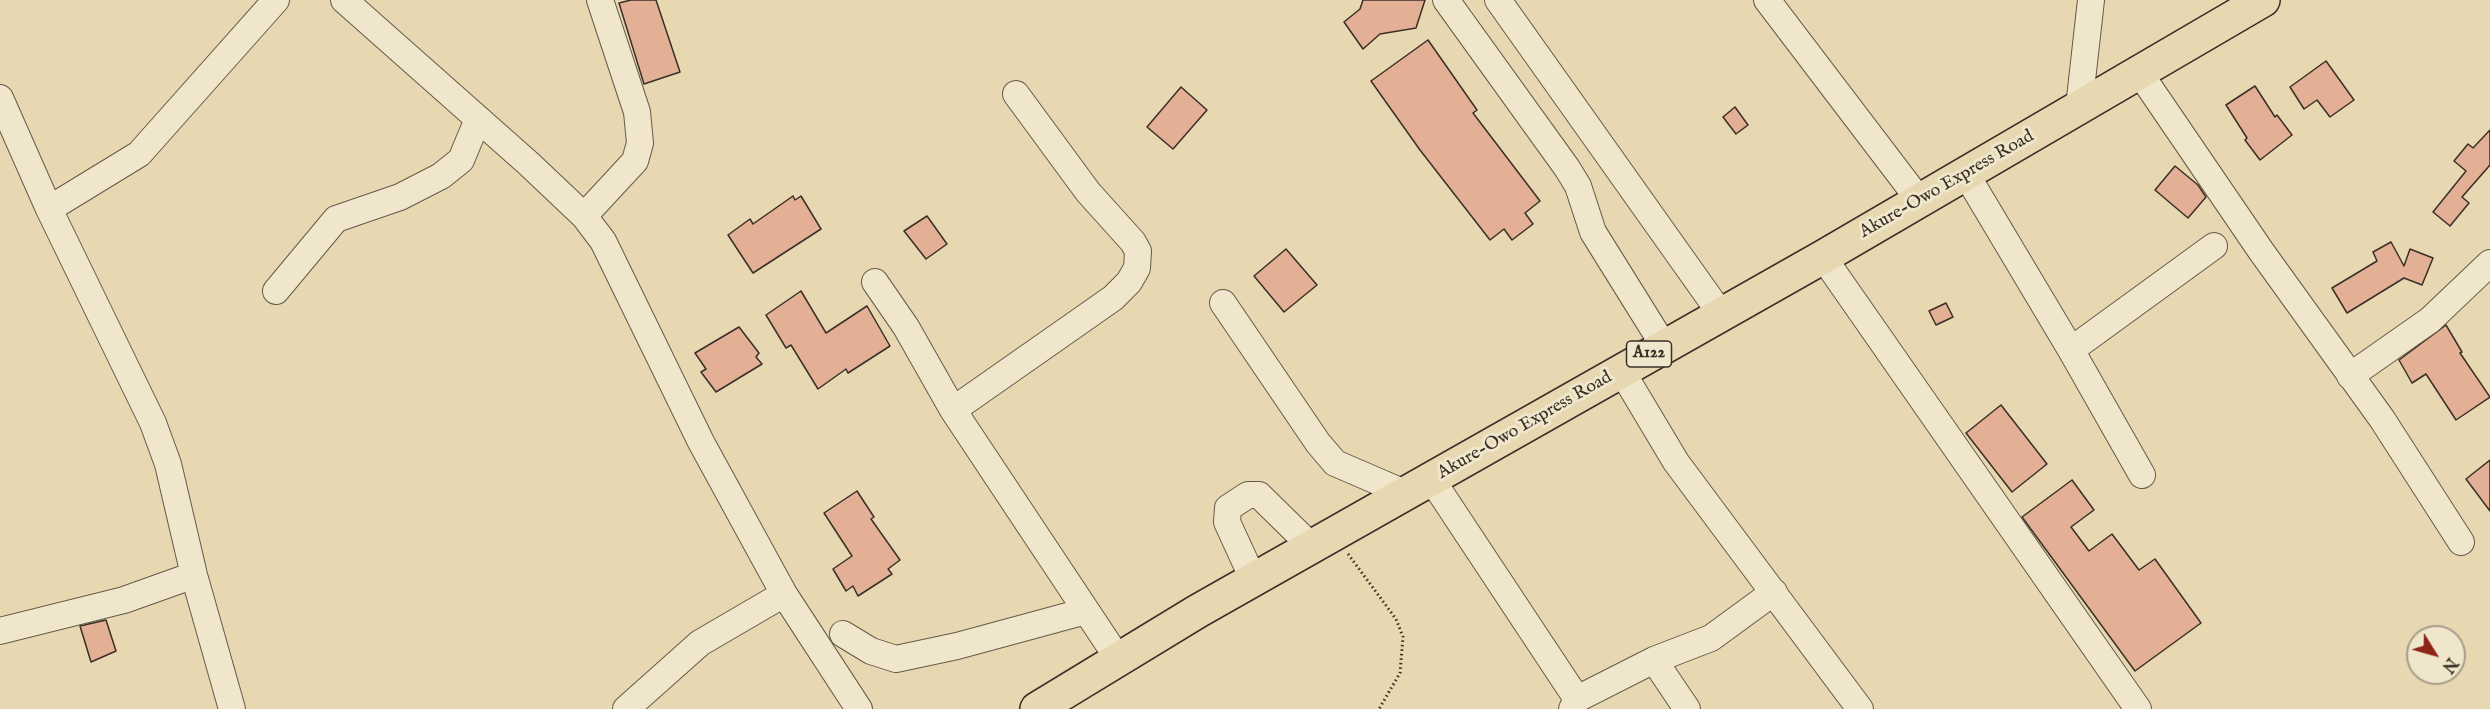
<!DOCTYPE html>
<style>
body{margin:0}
#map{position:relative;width:2490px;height:709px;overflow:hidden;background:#e7d8b1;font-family:"IM FELL English",serif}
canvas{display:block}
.north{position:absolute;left:2406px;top:625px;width:60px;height:60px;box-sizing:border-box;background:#efe6cc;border:2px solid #a79d8a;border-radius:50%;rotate:127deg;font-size:16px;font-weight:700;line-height:24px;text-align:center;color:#3a2f26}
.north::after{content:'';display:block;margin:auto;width:21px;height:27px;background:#8f2418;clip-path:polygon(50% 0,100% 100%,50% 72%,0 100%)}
</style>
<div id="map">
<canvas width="2490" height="709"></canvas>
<div class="north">N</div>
</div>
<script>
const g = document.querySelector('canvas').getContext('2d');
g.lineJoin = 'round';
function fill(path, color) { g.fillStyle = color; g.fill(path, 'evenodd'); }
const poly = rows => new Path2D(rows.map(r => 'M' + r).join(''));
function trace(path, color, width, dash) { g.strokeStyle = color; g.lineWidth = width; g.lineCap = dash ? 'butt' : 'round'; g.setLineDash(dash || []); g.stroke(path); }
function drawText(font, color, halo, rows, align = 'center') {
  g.font = font + ' "IM FELL English",serif'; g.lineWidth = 6; g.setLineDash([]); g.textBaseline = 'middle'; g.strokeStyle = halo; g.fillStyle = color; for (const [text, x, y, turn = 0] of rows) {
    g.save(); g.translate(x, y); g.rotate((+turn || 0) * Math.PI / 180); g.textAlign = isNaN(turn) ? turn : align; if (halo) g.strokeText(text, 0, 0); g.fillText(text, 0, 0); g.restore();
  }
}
const building = poly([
 [631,0,656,0,680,72,644,84,619,3,631,0],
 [1363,0,1425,0,1416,28,1380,34,1363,49,1344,22,1360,9,1363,0],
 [1428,40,1477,110,1473,113,1540,201,1525,213,1533,224,1512,240,1504,229,1490,240,1420,150,1371,81,1428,40],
 [2326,61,2354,100,2330,117,2317,100,2304,109,2290,87,2326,61],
 [2255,86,2275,117,2277,115,2292,135,2260,160,2245,140,2247,138,2226,105,2255,86],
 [1181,87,1207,110,1173,149,1147,127,1181,87],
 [1735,107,1748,125,1736,134,1723,117,1735,107],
 [2490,130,2490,165,2462,197,2469,203,2450,226,2433,212,2466,171,2454,161,2468,144,2473,148,2490,130],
 [2175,166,2198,185,2206,197,2188,218,2155,190,2175,166],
 [793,196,795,200,801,196,821,229,753,273,728,235,750,219,753,224,793,196],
 [927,216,947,244,926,259,904,231,927,216],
 [2391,242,2404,266,2410,249,2433,258,2422,285,2404,278,2347,313,2332,288,2377,261,2373,252,2391,242],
 [1286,249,1317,285,1284,312,1254,276,1286,249],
 [801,291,826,333,867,306,890,346,848,373,846,369,818,389,791,345,786,348,766,315,801,291],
 [1946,303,1953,317,1936,325,1929,311,1946,303],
 [2446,325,2462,352,2460,353,2490,397,2456,420,2426,374,2412,383,2399,360,2446,325],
 [739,327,759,353,756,357,762,364,716,392,701,372,706,369,695,353,739,327],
 [2001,405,2047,464,2012,492,1966,433,2001,405],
 [2490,460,2490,511,2466,479,2490,460],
 [2072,480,2094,510,2071,527,2089,551,2112,534,2139,570,2155,559,2201,623,2135,671,2022,517,2072,480],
 [857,491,874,517,871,519,900,560,888,569,892,574,858,596,853,586,846,591,833,569,852,556,824,513,857,491],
 [106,620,116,651,91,662,80,626,106,620]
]);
const path = poly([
 [1348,554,1396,619,1403,637,1400,673,1379,709]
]);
const minor = poly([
 [344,0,528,163,584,216,603,241,701,442,784,594,859,709],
 [1446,0,1567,168,1578,186,1593,232,1664,346],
 [1498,0,1721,314],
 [1767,0,1920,201],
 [2139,72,2261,251,2382,419,2461,542],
 [0,98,49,209,153,423,168,464,194,575,232,709],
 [2079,107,2091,0],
 [1966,174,2071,350,2214,246],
 [49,209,139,154,276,0],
 [584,216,635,161,640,143,637,112,600,0],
 [1823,257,2138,709],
 [875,282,906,327,953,410,1119,660],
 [276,291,336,219,400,197,441,176,461,160,478,119],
 [1223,303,1318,443,1335,463,1407,494],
 [2071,350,2142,475],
 [1621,370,1676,462,1860,709],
 [2350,376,2430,320,2490,263],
 [953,410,1113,298,1129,282,1137,268,1138,251,1133,242,1088,192,1016,94],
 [1432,480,1577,699,1572,709],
 [1254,581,1227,522,1228,508,1248,495,1259,495,1313,548],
 [0,631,124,600,194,575],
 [843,634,871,651,896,659,957,646,1086,611],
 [1654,660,1687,709],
 [1577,699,1654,660,1711,638,1774,592],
 [626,709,700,643,784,594]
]);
const highway = poly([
 [1037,709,1198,611,1823,257,2263,0]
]);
const shields = [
 [1649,354,45]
];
const shieldNames = [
 ["A122",1649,354]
];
const streetNames = [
 ["Akure-Owo Express Road",1947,185,-30],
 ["Akure-Owo Express Road",1525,426,-30]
];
fill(building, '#e4b095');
trace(building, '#3a2f26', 1.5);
trace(minor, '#655949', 28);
trace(highway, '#3a2f26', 36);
trace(path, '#3a2f26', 3, [1.5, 3]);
trace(minor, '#efe6cc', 26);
trace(highway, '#e7d8b1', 33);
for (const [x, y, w] of shields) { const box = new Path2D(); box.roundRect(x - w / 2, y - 13, w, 26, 4.5); g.fillStyle = '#efe6cc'; g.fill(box); trace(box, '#3a2f26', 1.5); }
drawText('bold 16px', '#3a2f26', null, shieldNames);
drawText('18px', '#3a2f26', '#efe6cc', streetNames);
</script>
